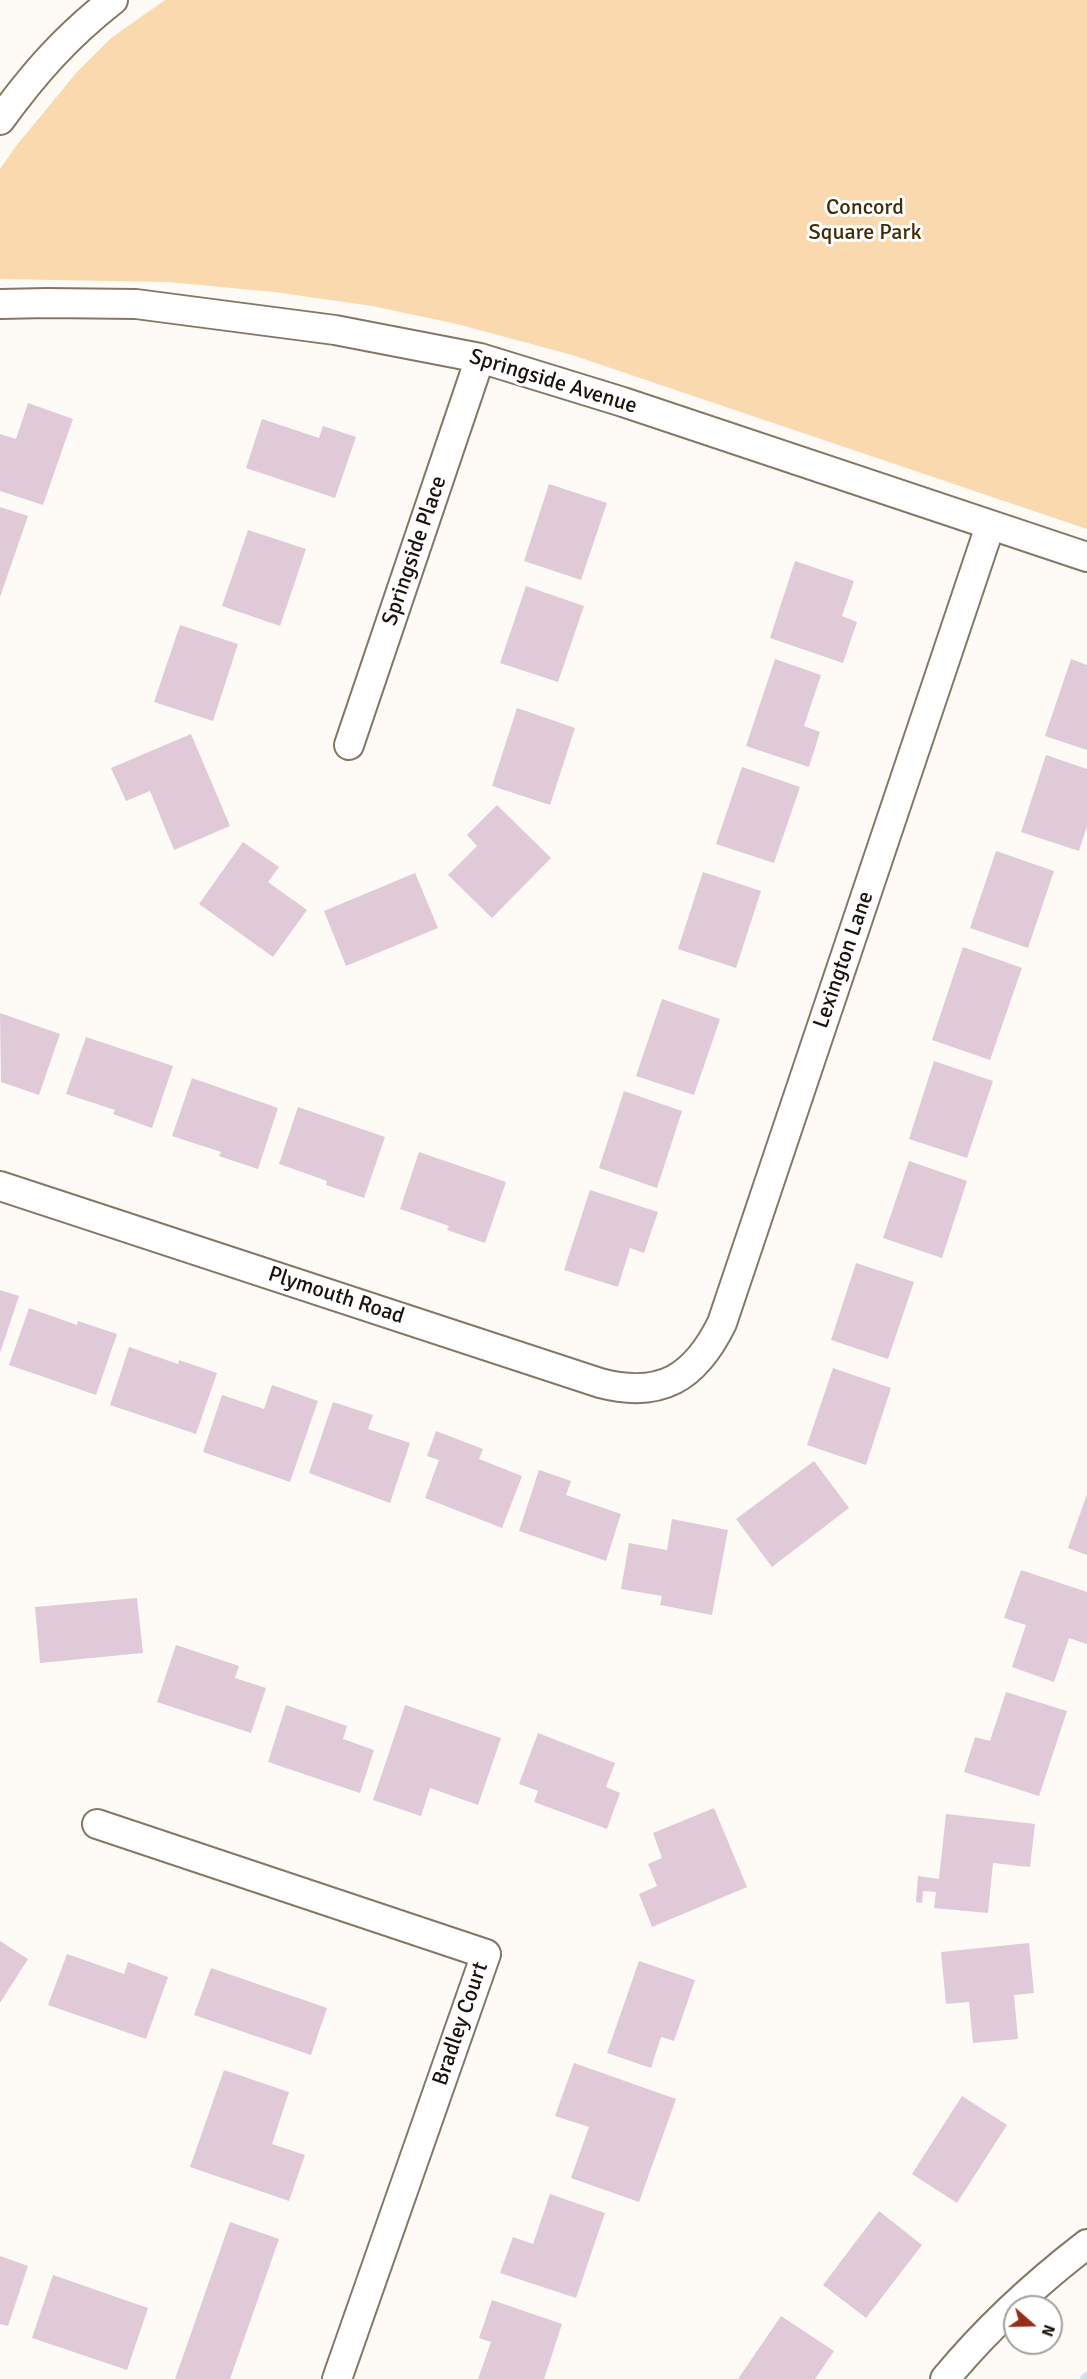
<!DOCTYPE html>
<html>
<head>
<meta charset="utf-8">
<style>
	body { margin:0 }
	#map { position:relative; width:1087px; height:2379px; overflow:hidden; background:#fefaf6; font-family:Signika,sans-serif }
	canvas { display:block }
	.north { position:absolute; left:1003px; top:2295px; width:60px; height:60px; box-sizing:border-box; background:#fff; border:2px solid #a3a19e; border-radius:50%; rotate:110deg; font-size:16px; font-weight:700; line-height:24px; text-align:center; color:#18130c }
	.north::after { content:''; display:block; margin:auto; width:21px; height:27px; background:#962d19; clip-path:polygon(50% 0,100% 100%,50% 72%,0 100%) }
</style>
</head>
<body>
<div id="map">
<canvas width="1087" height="2379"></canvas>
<div class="north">N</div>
</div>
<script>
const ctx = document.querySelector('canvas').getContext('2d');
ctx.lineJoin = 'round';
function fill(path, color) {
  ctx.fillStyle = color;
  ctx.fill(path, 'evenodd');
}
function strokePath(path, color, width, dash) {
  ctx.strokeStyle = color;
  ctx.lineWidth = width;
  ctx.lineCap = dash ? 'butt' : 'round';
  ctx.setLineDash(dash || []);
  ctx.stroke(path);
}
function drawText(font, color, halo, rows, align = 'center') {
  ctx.font = font + ' Signika,sans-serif';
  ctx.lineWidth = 6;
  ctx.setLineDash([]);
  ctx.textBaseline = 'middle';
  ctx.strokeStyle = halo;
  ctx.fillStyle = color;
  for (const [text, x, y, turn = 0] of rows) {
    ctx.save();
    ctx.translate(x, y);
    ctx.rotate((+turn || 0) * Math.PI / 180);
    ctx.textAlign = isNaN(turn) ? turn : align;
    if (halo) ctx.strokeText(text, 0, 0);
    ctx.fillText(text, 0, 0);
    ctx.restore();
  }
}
fill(new Path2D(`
	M165 0H1087V529L572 355 457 324 372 306 274 292 168 282 0 279V169L16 146 77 72 111 38Z`), '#fad9af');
strokePath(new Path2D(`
	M1085 2379 1087 2377`), '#d7dff0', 10);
fill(new Path2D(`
	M28 403 73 419 43 505 0 491V434L16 439Z
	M262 419 319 438 323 426 356 437 335 498 246 468Z
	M549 484 607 503 581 580 524 561Z
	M0 507 28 516 0 597Z
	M248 530 306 549 280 626 222 606Z
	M795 561 854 581 842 616 857 622 843 663 770 638Z
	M526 586 584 606 558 682 500 663Z
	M180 625 238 644 213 721 154 702Z
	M775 659 821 675 804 726 820 732 809 767 746 746Z
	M1071 659 1087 665V750L1045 736Z
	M517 708 575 728 550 805 492 786Z
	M191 734 230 826 174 850 150 791 126 801 111 768Z
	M1046 755 1087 769V826L1079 851 1021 832Z
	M742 767 800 787 774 863 716 844Z
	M497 805 551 858 492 918 448 875 477 846 467 835Z
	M243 842 279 867 268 882 307 910 273 957 199 904Z
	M996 851 1054 871 1028 948 970 928Z
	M703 872 761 891 736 968 678 949Z
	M415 873 438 928 346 966 324 911Z
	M963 947 1022 968 990 1060 932 1040Z
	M662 999 720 1019 694 1095 636 1076Z
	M0 1013 60 1034 39 1095 1 1082Z
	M86 1037 173 1066 152 1128 113 1114 115 1110 66 1094Z
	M934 1061 993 1081 967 1158 909 1139Z
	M192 1078 278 1108 258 1169 219 1156 221 1152 172 1136Z
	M624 1091 682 1111 657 1188 599 1168Z
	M298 1107 385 1137 364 1198 326 1185 327 1181 279 1164Z
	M419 1152 506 1182 485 1243 447 1230 449 1226 400 1209Z
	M909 1161 967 1181 942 1258 883 1238Z
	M590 1190 658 1212 644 1253 630 1248 618 1287 564 1270Z
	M856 1263 914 1282 888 1359 831 1340Z
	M0 1290 19 1296 0 1353Z
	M29 1308 77 1325 78 1321 117 1334 96 1395 9 1365Z
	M129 1347 178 1364 179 1360 217 1373 196 1434 110 1405Z
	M833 1368 891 1388 866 1465 807 1445Z
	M272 1385 318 1401 290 1482 203 1452 222 1395 264 1409Z
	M333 1402 373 1415 368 1429 410 1443 390 1503 309 1473Z
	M436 1431 483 1449 479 1459 522 1476 502 1528 425 1498 439 1460 427 1456Z
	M814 1461 849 1508 772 1567 736 1519Z
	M539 1470 571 1481 566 1495 621 1514 606 1561 519 1531Z
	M1087 1494V1555L1068 1548Z
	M672 1519 728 1530 712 1615 660 1605 662 1596 621 1589 629 1543 667 1550Z
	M1021 1570 1087 1592V1644L1069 1638 1054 1682 1012 1667 1026 1625 1004 1618Z
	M137 1598 143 1653 40 1663 35 1607Z
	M176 1645 239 1666 235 1678 266 1688 251 1733 157 1702Z
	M1006 1692 1067 1711 1039 1796 964 1772 975 1737 990 1741Z
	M286 1705 347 1726 343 1739 374 1750 360 1793 268 1762Z
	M405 1705 501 1738 478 1805 430 1788 421 1816 373 1800Z
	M538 1733 615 1763 606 1787 620 1793 607 1829 534 1802 538 1791 519 1784Z
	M714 1808 747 1887 652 1927 639 1894 657 1886 648 1864 662 1858 653 1833Z
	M946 1814 1035 1824 1030 1867 993 1863 988 1913 934 1908 936 1892 923 1891 922 1903 916 1902 918 1876 939 1879Z
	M0 1941 28 1959 0 2003Z
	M1029 1943 1034 1993 1014 1995 1018 2039 973 2043 969 2002 946 2004 941 1952Z
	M67 1954 124 1974 128 1962 168 1977 146 2039 48 2005Z
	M639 1961 695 1980 674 2041 661 2037 651 2068 607 2053Z
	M211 1968 327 2008 311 2055 194 2015Z
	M574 2063 676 2099 639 2202 571 2178 589 2127 555 2116Z
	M224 2070 289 2092 272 2144 305 2155 289 2201 190 2167Z
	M962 2096 1007 2125 957 2203 912 2174Z
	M550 2194 605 2213 576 2298 500 2273 513 2237 533 2244Z
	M879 2211 922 2245 866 2318 823 2285Z
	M230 2222 279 2239 230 2379H175Z
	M0 2256 28 2266 8 2326 0 2324Z
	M53 2275 148 2308 127 2370 32 2338Z
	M492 2300 562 2324 544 2379H478L491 2342 479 2338Z
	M781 2316 834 2351 815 2379H738Z`), '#e0cad8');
const street = new Path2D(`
	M0 120C35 72 66 37 113 0
	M0 304 47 303 136 304 335 330 480 358 623 402 1087 557
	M349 745 480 358
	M0 1186 600 1383C661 1399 695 1378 722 1323L990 526
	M97 1824 486 1954 337 2379
	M945 2379C987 2328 1035 2284 1087 2244`);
strokePath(street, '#857765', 32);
strokePath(street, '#fff', 28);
drawText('22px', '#432b05', '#fff', [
	["Concord",865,208],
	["Square Park",865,233]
]);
drawText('22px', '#18130c', '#fff', [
	["Springside Avenue",553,382,17],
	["Springside Place",415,551,-71],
	["Lexington Lane",844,960,-71],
	["Plymouth Road",336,1296,18],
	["Bradley Court",461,2024,-71]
]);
</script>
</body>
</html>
